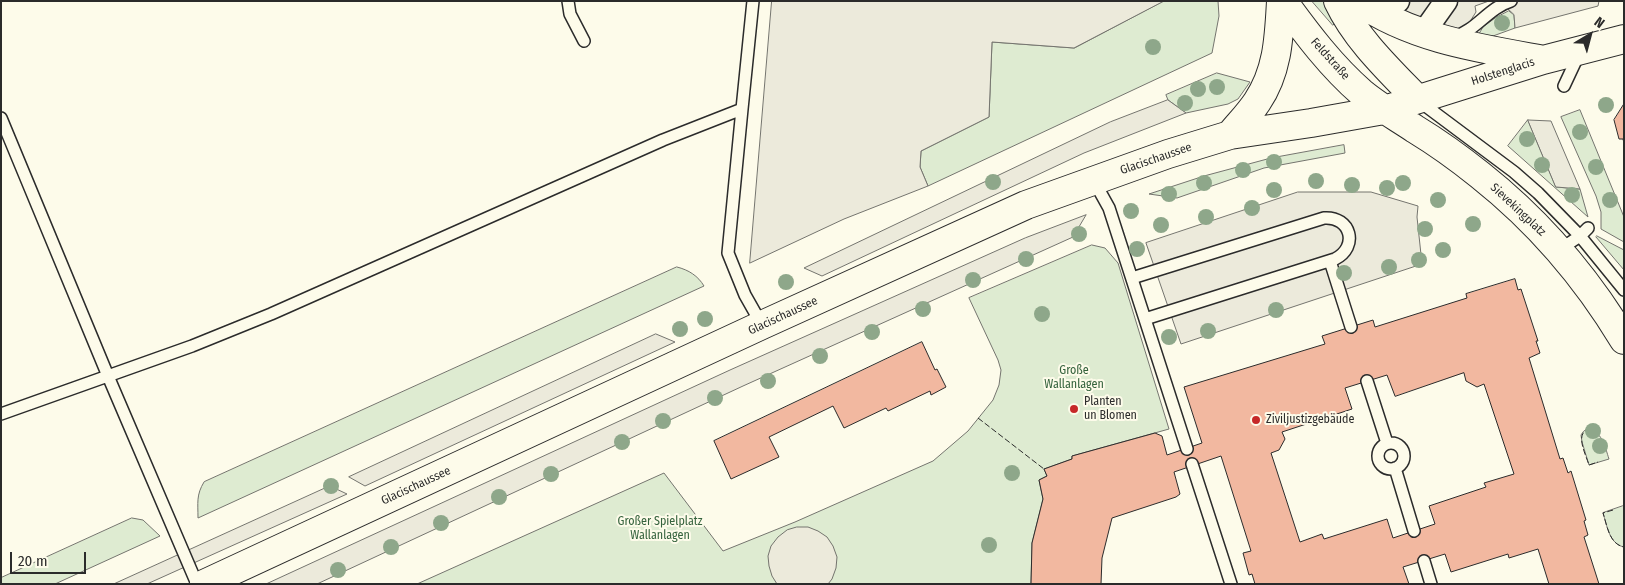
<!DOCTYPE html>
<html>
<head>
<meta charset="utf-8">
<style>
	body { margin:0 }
	#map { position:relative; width:1625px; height:585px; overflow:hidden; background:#fdfbea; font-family:"Fira Sans Condensed",sans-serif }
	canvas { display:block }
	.frame { position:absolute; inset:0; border:2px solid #2b2b2b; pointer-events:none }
	.north { position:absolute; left:1565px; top:10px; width:50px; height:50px; -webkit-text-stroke:4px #fdfbea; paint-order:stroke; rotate:37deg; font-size:14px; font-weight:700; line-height:20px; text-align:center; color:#2b2b2b }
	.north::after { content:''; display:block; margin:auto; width:18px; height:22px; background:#2b2b2b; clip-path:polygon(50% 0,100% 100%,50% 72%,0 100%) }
	.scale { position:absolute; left:10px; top:552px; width:76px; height:22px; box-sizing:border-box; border:2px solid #2b2b2b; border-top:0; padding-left:6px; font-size:15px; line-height:18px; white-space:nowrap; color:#2b2b2b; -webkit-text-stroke:4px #fdfbea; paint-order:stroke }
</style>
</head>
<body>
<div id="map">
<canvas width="1625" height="585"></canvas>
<div class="frame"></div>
<div class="north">N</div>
<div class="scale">20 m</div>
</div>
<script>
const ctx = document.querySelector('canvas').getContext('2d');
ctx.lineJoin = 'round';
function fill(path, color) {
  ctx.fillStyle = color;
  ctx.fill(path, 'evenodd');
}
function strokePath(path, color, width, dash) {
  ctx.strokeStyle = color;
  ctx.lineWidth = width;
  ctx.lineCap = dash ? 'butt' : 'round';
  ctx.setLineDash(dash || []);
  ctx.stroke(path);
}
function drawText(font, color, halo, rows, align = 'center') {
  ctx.font = font + ' "Fira Sans Condensed",sans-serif';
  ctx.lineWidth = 4;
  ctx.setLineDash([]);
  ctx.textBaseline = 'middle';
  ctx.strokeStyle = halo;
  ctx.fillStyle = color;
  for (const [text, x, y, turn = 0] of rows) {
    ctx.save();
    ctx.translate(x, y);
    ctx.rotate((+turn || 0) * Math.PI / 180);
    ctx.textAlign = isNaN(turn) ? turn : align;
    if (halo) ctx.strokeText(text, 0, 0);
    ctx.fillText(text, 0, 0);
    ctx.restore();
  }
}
const green = new Path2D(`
	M1164 1H1218L1219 16 1212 53 928 186 920 167 921 151 989 117 992 42 1074 48Z
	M1312 1H1325L1337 21 1333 25Z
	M1509 11 1514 15 1515 28 1493 36 1477 37 1483 27 1495 18Z
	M1217 73 1250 82 1238 99 1228 104 1186 113 1168 100 1166 95Z
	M1580 110 1624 217V242L1601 229V212L1596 196 1561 117Z
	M1528 120 1556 187 1580 189 1588 217 1508 146Z
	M1344 145 1345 153 1264 168 1177 198 1149 194 1204 176 1271 158Z
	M1597 236 1624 250V270L1596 237Z
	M1092 245 1105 248 1118 263 1169 429 1072 456V459L1044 469 1047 476 1039 480 1043 499 1032 543 1031 584H417L664 473 723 551 795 522 933 461 968 431 993 400 999 385 1001 370 998 360 969 298Z
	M677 267C689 270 698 276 704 286L198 518C198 503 196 495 204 482Z
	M1587 429C1602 430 1605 447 1609 459L1589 465 1582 442 1581 435 1583 432Z
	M1623 506 1624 507V547C1609 544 1607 525 1603 513Z
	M132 518 143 520 160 536 55 584H1V578Z`);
fill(green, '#deebd1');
strokePath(green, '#74746e', 1);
const parking = new Path2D(`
	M772 1H1164L1074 48 992 42 989 117 921 151 920 167 928 186 844 219 750 263Z
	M1395 1H1489L1475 6 1476 12 1469 23 1455 31 1406 17Z
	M1500 1H1599L1598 6 1515 28 1514 15Z
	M1168 100 1186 113 1084 153 822 276 804 268 1110 122Z
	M1528 120 1551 121 1580 189 1556 187Z
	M1298 192H1371L1418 206 1417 217 1422 264 1181 344 1146 243Z
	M1086 215 1073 237 743 386 317 584H266L730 370 1025 238Z
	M656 334 675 342 365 486 349 477Z
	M330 486 347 494 147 584H114Z
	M797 527H808L818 531 827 537 833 546 837 557 836 568 832 579 828 584H777L772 576 769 566 768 556 771 546 778 537 787 530Z`);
fill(parking, '#eceadb');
strokePath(parking, '#74746e', 1);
const building = new Path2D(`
	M1624 104V143L1623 139H1619L1614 120Z
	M1515 279 1518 290 1521 289 1538 341H1536L1540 353 1529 358 1560 459 1563 458 1568 473 1571 471 1586 520 1584 521 1588 535 1584 537 1599 584H1549L1538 549 1509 558 1508 554 1451 572 1445 554 1403 567 1409 584H1255L1252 574 1249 575 1243 553 1251 551 1221 456 1174 472 1180 494 1176 497 1112 518 1102 558 1101 584H1031L1032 543 1043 499 1039 480 1047 476 1044 469 1072 459V456L1155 433 1162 436 1167 455 1202 443 1184 387 1325 344 1322 336 1373 320 1375 327 1467 298 1466 294ZM1464 373 1466 381 1477 387 1484 384 1514 474 1484 483 1486 487 1429 506 1435 524 1393 538 1387 519 1324 539 1322 534 1300 542 1271 453 1279 450 1285 439 1282 432 1352 409 1345 388 1387 375 1395 396Z
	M922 342 935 370 937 369 946 387 931 395 930 391 888 411 886 408 844 428 833 406 769 437 779 457 731 479 714 441Z`);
fill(building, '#f2b8a0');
strokePath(building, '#2b2b2b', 1);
const lane = new Path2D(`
	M568 1 570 14 584 41
	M1454 37C1477 30 1488 8 1511 1
	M1564 86 1579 54
	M1419 101 1514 172 1538 193 1580 236 1624 290
	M742 109 728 253 745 295 762 325
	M1 118 108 376 197 584
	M1094 181 1109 208 1187 449
	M1559 250 1580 236 1588 228
	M1330 261 1351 327
	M1132 278 1324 218C1351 216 1359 247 1335 259L1145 319
	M1367 381 1387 443
	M1 414 192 346 271 314 663 140 742 109 753 1
	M1378 456a13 13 0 1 1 26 0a13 13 0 1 1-26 0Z
	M1192 464 1231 584
	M1395 468 1414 531
	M1424 561 1431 584`);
const street = new Path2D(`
	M1394 2 1398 1
	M1429 25 1446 1`);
const secondary = new Path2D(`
	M1283 1C1307 34 1331 66 1362 93 1379 107 1397 117 1415 129 1438 143 1460 159 1480 175 1538 221 1586 277 1624 340
	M1338 1C1356 39 1388 69 1417 99
	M1358 1C1411 38 1477 48 1539 59
	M1230 135C1239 124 1249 114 1257 102 1278 71 1279 37 1281 1
	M204 584 762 325 1026 205 1168 154 1230 135 1311 123 1384 110 1543 60 1624 39`);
strokePath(lane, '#2b2b2b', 14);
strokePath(street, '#2b2b2b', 25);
strokePath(secondary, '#2b2b2b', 30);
strokePath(lane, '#fdfbea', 11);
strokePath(street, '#fdfbea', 22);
strokePath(secondary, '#fdfbea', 28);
strokePath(new Path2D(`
	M978 418 1044 469
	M1591 429C1573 431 1586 455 1589 465L1598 462
	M1613 510 1603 513C1607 525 1609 544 1624 547`), '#2b2b2b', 1, [6, 2.5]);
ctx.fillStyle = '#8ea78a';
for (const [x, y] of [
	[1502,23],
	[1153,47],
	[1217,87],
	[1198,89],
	[1185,103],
	[1606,105],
	[1580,132],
	[1527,139],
	[1274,162],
	[1542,165],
	[1596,167],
	[1243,170],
	[1316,181],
	[993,182],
	[1204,183],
	[1403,183],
	[1352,185],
	[1387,188],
	[1274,190],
	[1169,194],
	[1572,195],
	[1438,200],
	[1610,200],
	[1252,208],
	[1131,211],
	[1206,217],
	[1473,224],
	[1161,225],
	[1425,229],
	[1079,234],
	[1137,249],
	[1443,250],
	[1026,259],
	[1419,260],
	[1389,267],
	[1344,273],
	[973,280],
	[786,282],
	[923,309],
	[1276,310],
	[1042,314],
	[705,319],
	[680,329],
	[1208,331],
	[872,332],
	[1169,337],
	[820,356],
	[768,381],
	[715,398],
	[663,421],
	[1593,431],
	[622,442],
	[1600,446],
	[1012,473],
	[551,474],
	[331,486],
	[499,497],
	[441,523],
	[989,545],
	[391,547],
	[338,570]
]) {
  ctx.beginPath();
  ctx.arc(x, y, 8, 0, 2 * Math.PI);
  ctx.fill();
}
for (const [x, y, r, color] of [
	[1074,409,5,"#c62828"],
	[1256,420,5,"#c62828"]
]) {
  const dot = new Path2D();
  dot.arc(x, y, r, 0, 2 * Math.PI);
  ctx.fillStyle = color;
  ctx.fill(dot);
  strokePath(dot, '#fdfbea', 2);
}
drawText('12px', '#2b2b2b', '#fdfbea', [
	["Feldstraße",1330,59,48],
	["Holstenglacis",1503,72,-18],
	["Glacischaussee",1156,159,-19],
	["Sievekingplatz",1518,210,43],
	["Glacischaussee",783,316,-25],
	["Glacischaussee",416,486,-25]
]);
drawText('12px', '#34623c', '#fdfbea', [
	["Große",1074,371],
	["Wallanlagen",1074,385],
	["Großer Spielplatz",660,522],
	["Wallanlagen",660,536]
]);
drawText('12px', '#2b2b2b', '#fdfbea', [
	["Planten",1084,402],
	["un Blomen",1084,416],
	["Ziviljustizgebäude",1266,420]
], 'left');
</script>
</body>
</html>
